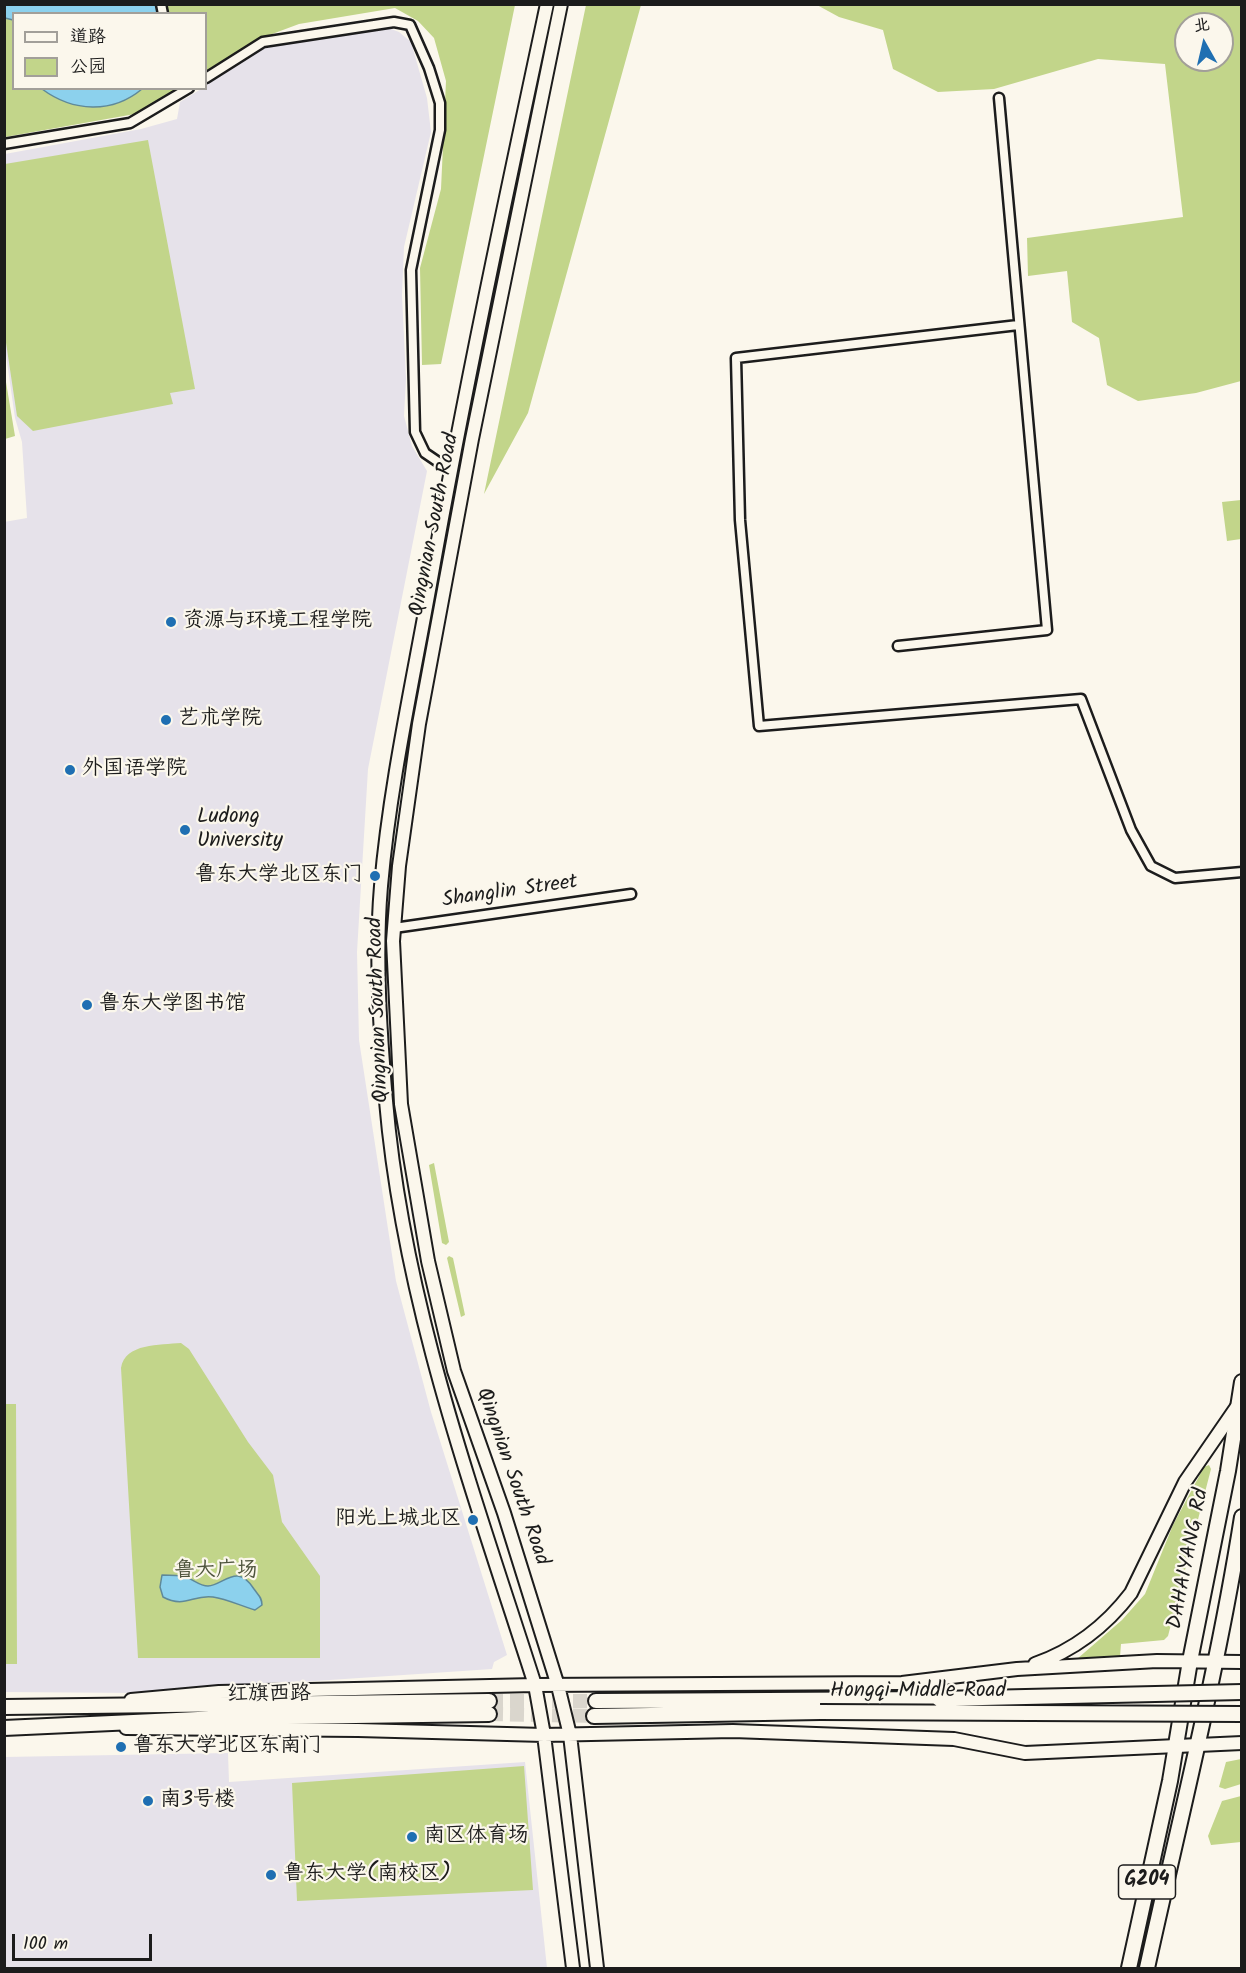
<!DOCTYPE html>
<html>
<head>
<meta charset="utf-8">
<style>
	body { margin:0 }
	#map { position:relative; width:1246px; height:1973px; overflow:hidden; background:#fbf7ec; font-family:Kalam,"LXGW WenKai TC",sans-serif }
	canvas { display:block }
	.frame { position:absolute; inset:0; border:6px solid #1c1c1c; pointer-events:none }
	.legend { position:absolute; left:12px; top:12px; width:195px; height:78px; box-sizing:border-box; background:#fbf7ec; border:2px solid #a29f99; margin:0; padding:8px 10px; list-style:none; font-size:18px; color:#1c1c1c }
	.legend li { display:flex; align-items:center; gap:12px; height:30px }
	.legend b { width:30px; border:2px solid #a29f99 }
	.north { position:absolute; left:1174px; top:12px; width:60px; height:60px; box-sizing:border-box; background:#fbf7ec; border:2px solid #a29f99; border-radius:50%; rotate:352deg; font-size:16px; font-weight:700; line-height:24px; text-align:center; color:#1c1c1c }
	.north::after { content:''; display:block; margin:auto; width:21px; height:27px; background:#1f6fb2; clip-path:polygon(50% 0,100% 100%,50% 72%,0 100%) }
	.scale { position:absolute; left:12px; top:1934px; width:140px; height:27px; box-sizing:border-box; border:3px solid #1c1c1c; border-top:0; padding-left:8px; font-size:18px; line-height:21px; white-space:nowrap; color:#1c1c1c; -webkit-text-stroke:4px #fbf7ec; paint-order:stroke }
</style>
</head>
<body>
<div id="map">
<canvas width="1246" height="1973"></canvas>
<div class="frame"></div>
<ul class="legend">
<li><b style="height:8px;background:#fbf7ec"></b>道路</li>
<li><b style="height:16px;background:#c2d58a"></b>公园</li>
</ul>
<div class="north">北</div>
<div class="scale">100 m</div>
</div>
<script>
const ctx = document.querySelector('canvas').getContext('2d');
ctx.lineJoin = 'round';
function fill(path, color) {
  ctx.fillStyle = color;
  ctx.fill(path, 'evenodd');
}
function strokePath(path, color, width, dash) {
  ctx.strokeStyle = color;
  ctx.lineWidth = width;
  ctx.lineCap = dash ? 'butt' : 'round';
  ctx.setLineDash(dash || []);
  ctx.stroke(path);
}
function drawText(font, color, halo, rows, align = 'center') {
  ctx.font = font + ' Kalam,"LXGW WenKai TC",sans-serif';
  ctx.lineWidth = 4.5;
  ctx.setLineDash([]);
  ctx.textBaseline = 'middle';
  ctx.strokeStyle = halo;
  ctx.fillStyle = color;
  for (const [text, x, y, turn = 0] of rows) {
    ctx.save();
    ctx.translate(x, y);
    ctx.rotate((+turn || 0) * Math.PI / 180);
    ctx.textAlign = isNaN(turn) ? turn : align;
    if (halo) ctx.strokeText(text, 0, 0);
    ctx.fillText(text, 0, 0);
    ctx.restore();
  }
}
fill(new Path2D(`
	M386 27 399 32 411 42 427 98 431 132 404 247 402 295 406 379 404 416 412 446 427 471 368 769 357 952 359 1040 396 1281 431 1412 507 1655 494 1662 492 1669 138 1693 5 1692 4 522 27 518 22 442 15 418 5 348V154L141 129 177 119 180 102 201 89 206 88V85L263 48Z
	M228 1753 229 1782 525 1762 547 1968H5L4 1757Z`), '#e6e2ea');
fill(new Path2D(`
	M5 5H515L441 364 422 365 420 268 441 189 446 81 434 38 418 21 395 8 299 24 256 40 206 71V14H14V88L177 89 135 114 5 137Z
	M586 5H641L528 413 484 494Z
	M817 5H1241V381L1196 393 1138 401 1107 385 1099 338 1072 322 1067 271 1028 276 1027 238 1183 217 1165 64 1098 59 994 89 938 92 893 69 883 30 839 17ZM1186 24H1222V60H1186Z
	M148 140 195 389 170 393 173 404 33 431 17 416 5 336V164Z
	M5 376 15 436 5 439H4Z
	M1241 500V539L1227 541 1222 502Z
	M434 1163 449 1242 446 1245 442 1243 429 1165Z
	M449 1256 453 1258 465 1315 461 1317 447 1258Z
	M181 1343 189 1349 248 1442 273 1475 282 1522 320 1576V1658H138L121 1368C125 1343 160 1345 181 1343Z
	M4 1404H16L17 1664H4Z
	M1209 1465 1211 1469 1168 1636 1164 1640 1121 1644 1120 1657 1077 1659 1122 1620 1145 1594 1173 1525 1204 1467Z
	M1241 1759V1784L1225 1789 1219 1787 1226 1762Z
	M524 1766 533 1890 297 1901 292 1783Z
	M1241 1796V1842L1211 1845 1208 1836 1222 1801Z`), '#c2d58a');
const water = new Path2D(`
	M4 5H157L161 13 14 14 13 20 5 18Z
	M42 89H142C112 114 73 112 42 89Z
	M162 1575C170 1575 178 1575 186 1577 194 1580 200 1586 208 1586 224 1585 237 1562 254 1589 258 1595 262 1597 262 1605L255 1610C241 1606 227 1599 213 1597 193 1594 185 1609 163 1597L160 1587Z`);
fill(water, '#8cd1ed');
strokePath(water, '#5f8999', 1.5);
strokePath(new Path2D(`
	M489 1701H596
	M489 1714 594 1716`), '#dad6cd', 14, [14, 7]);
const minor = new Path2D(`
	M161 4 163 14
	M206 78 263 42 394 22 410 25 429 68 440 103V130L411 270 415 432 425 453 450 470
	M4 144 130 123 189 88
	M1018 325 736 358 740 520 759 726 1081 699 1131 830 1151 866 1175 878 1242 872
	M898 646 1047 630 999 98
	M394 928 631 894`);
const secondary = new Path2D(`
	M547 4C506 196 465 387 431 579 413 681 390 783 381 886 375 957 380 1030 386 1101 403 1302 474 1494 535 1685L544 1735 573 1968
	M561 4 472 439 419 724 399 866 393 941 401 1104 428 1261 454 1371 504 1513 558 1686 570 1735 597 1968
	M1035 1664C1075 1650 1105 1627 1131 1593L1185 1482 1236 1408
	M131 1700 219 1692 535 1685 902 1683 1017 1669 1157 1661 1242 1662
	M126 1728 358 1730 544 1735 733 1731 954 1739 1025 1753 1242 1743`);
const primary = new Path2D(`
	M596 1701 939 1699
	M4 1707 489 1701
	M594 1716 820 1712
	M4 1728 220 1718 489 1714`);
const trunk = new Path2D(`
	M1129 1968 1170 1781 1190 1661 1228 1471 1242 1382
	M1147 1968C1180 1818 1218 1669 1242 1517`);
strokePath(minor, '#1c1c1c', 13);
strokePath(secondary, '#1c1c1c', 16);
strokePath(primary, '#1c1c1c', 18);
strokePath(trunk, '#1c1c1c', 18);
strokePath(minor, '#fbf7ec', 8);
strokePath(secondary, '#fbf7ec', 12);
strokePath(primary, '#fbf7ec', 14);
strokePath(trunk, '#fbf7ec', 14);
const primaryBridge = new Path2D(`
	M939 1699 1242 1692
	M820 1712 1242 1714`);
strokePath(primaryBridge, '#1c1c1c', 18, []);
strokePath(primaryBridge, '#fbf7ec', 14);
for (const [x, y, r, color] of [
	[171,622,6,"#1f6fb2"],
	[166,720,6,"#1f6fb2"],
	[70,770,6,"#1f6fb2"],
	[185,830,6,"#1f6fb2"],
	[375,876,6,"#1f6fb2"],
	[87,1005,6,"#1f6fb2"],
	[473,1520,6,"#1f6fb2"],
	[121,1747,6,"#1f6fb2"],
	[148,1801,6,"#1f6fb2"],
	[412,1837,6,"#1f6fb2"],
	[271,1875,6,"#1f6fb2"]
]) {
  const dot = new Path2D();
  dot.arc(x, y, r, 0, 2 * Math.PI);
  ctx.fillStyle = color;
  ctx.fill(dot);
  strokePath(dot, '#fbf7ec', 2);
}
for (const [x, y, w] of [
	[1147,1882,57]
]) {
  const box = new Path2D();
  box.roundRect(x - w / 2, y - 17, w, 34, 4.5);
  ctx.fillStyle = '#fbf7ec';
  ctx.fill(box);
  strokePath(box, '#1c1c1c', 1.5);
}
drawText('bold 20px', '#1c1c1c', null, [
	["G204",1147,1882]
]);
drawText('21px', '#1c1c1c', '#fbf7ec', [
	["Qingnian South Road",436,525,-79],
	["Shanglin Street",510,893,-8],
	["Qingnian South Road",380,1010,-92],
	["Qingnian South Road",511,1477,71],
	["DAHAIYANG Rd",1190,1559,-79],
	["Hongqi Middle Road",918,1692],
	["红旗西路",269,1696,-1]
]);
drawText('21px', '#1c1c1c', '#fbf7ec', [
	["资源与环境工程学院",183,622],
	["艺术学院",178,720],
	["外国语学院",82,770],
	["Ludong",197,818],
	["University",197,842],
	["鲁东大学北区东门",363,876,"right"],
	["鲁东大学图书馆",99,1005],
	["阳光上城北区",461,1520,"right"],
	["鲁东大学北区东南门",133,1747],
	["南3号楼",160,1801],
	["南区体育场",424,1837],
	["鲁东大学(南校区)",283,1875]
], 'left');
drawText('21px', '#4e543d', '#fbf7ec', [
	["鲁大广场",216,1572]
]);
</script>
</body>
</html>
